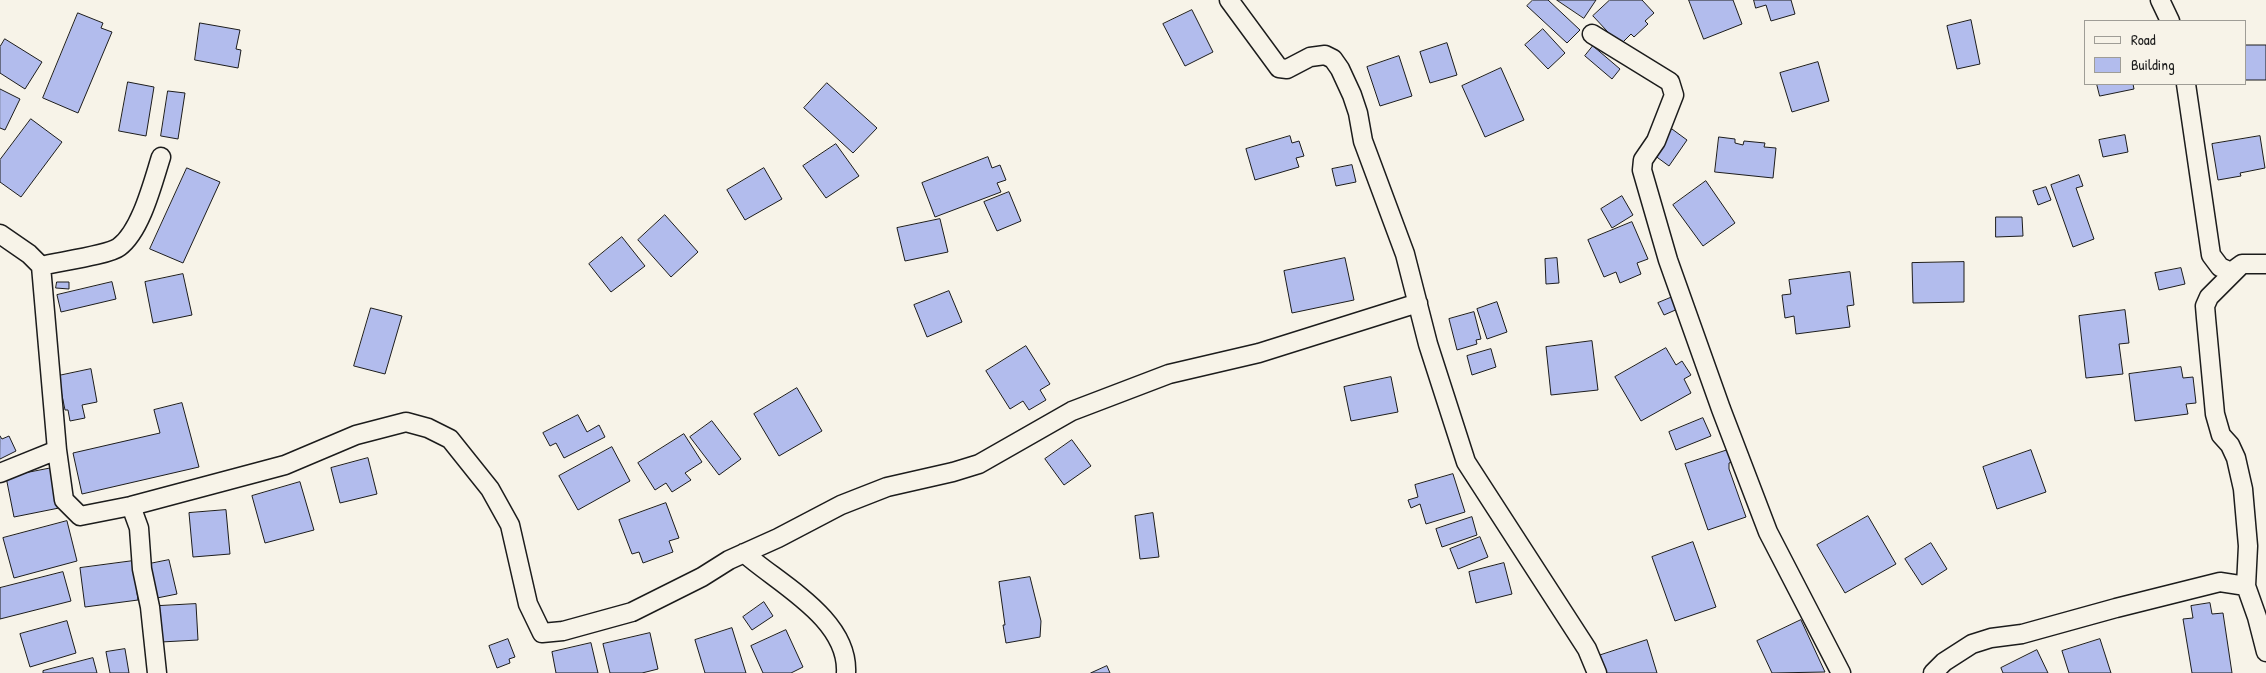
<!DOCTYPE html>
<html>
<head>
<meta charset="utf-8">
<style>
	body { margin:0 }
	#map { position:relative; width:2266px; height:673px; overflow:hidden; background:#f7f3e8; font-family:"Patrick Hand",sans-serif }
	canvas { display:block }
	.legend { position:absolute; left:2084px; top:20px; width:162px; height:65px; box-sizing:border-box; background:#f7f3e8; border:1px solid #9f9d96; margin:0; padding:6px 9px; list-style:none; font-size:15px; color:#1c1c1c }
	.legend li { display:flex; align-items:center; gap:10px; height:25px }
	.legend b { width:25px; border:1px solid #9f9d96 }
</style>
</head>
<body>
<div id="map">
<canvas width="2266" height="673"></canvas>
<ul class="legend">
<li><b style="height:6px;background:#f7f3e8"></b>Road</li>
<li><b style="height:14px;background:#b2bced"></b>Building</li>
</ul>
</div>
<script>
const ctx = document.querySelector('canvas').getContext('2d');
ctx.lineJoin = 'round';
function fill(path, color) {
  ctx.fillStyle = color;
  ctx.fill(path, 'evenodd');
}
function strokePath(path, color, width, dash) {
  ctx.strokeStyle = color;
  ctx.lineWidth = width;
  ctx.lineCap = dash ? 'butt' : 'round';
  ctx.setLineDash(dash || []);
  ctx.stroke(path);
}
const building = new Path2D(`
	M1533 0H1548L1580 30 1567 43 1527 6Z
	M1557 0H1596L1584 18Z
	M1610 0H1642L1654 13 1645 21 1648 24 1634 37 1631 34 1620 45 1593 16Z
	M1689 0H1733L1742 24 1704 39Z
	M1754 0H1791L1795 14 1771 21 1766 5 1756 8Z
	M1192 10 1213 52 1185 66 1163 24Z
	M78 13 103 23 101 28 112 32 78 113 43 98Z
	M1971 20 1980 64 1957 69 1947 26Z
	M200 23 240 30 236 49 241 50 238 68 195 60Z
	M1543 29 1565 53 1548 69 1525 45Z
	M5 39 42 62 25 89 0 73V47Z
	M1447 43 1457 75 1430 83 1420 52Z
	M2245 45H2266V80H2245Z
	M1593 46 1620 69 1612 79 1585 56Z
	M1399 56 1412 96 1380 106 1367 67Z
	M1818 62 1829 101 1792 112 1780 73Z
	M1501 68 1524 120 1485 137 1462 86Z
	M128 82 154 87 146 136 119 131Z
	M827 83 877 128 853 153 804 108Z
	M2097 84H2133L2134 89 2100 96Z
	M0 89 20 99 5 130 0 128Z
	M168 91 185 93 178 139 161 136Z
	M31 119 62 142 21 197 0 182V160Z
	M1672 129 1687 140 1669 166 1654 155Z
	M2125 135 2128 152 2103 157 2099 140Z
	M1290 136 1292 143 1299 141 1304 156 1296 158 1299 167 1255 180 1246 149Z
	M2260 136 2265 168 2240 173 2241 176 2218 180 2212 144Z
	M1719 137 1735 139V143L1743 145 1744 141 1765 143 1764 147 1776 148 1773 178 1715 172Z
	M836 144 859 176 826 198 803 166Z
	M988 157 992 168 1000 165 1006 180 997 183 1001 192 935 217 922 183Z
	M1352 165 1356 182 1336 186 1332 169Z
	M187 168 220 182 183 263 150 249Z
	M764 168 782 199 745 220 727 190Z
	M2079 175 2083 186 2076 188 2094 239 2073 247 2051 185Z
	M1706 181 1735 223 1703 246 1673 205Z
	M2046 187 2051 200 2038 205 2033 191Z
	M1009 192 1021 221 997 231 984 202Z
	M1622 196 1633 215 1612 228 1601 209Z
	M665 215 698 252 671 277 638 240Z
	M1996 217H2022L2023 236 1996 237Z
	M940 219 948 252 905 261 897 228Z
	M1632 222 1648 259 1637 263 1641 274 1620 283 1616 272 1604 277 1588 240Z
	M622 237 645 266 611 292 589 264Z
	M1345 258 1354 300 1292 313 1284 271Z
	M1557 258 1559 283 1546 284 1545 259Z
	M1964 262V302L1913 303 1912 263Z
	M2181 268 2185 284 2159 290 2155 273Z
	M1850 272 1854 305 1847 306 1850 327 1796 334 1794 316 1785 318 1782 295 1791 294 1789 280Z
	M183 274 192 315 153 323 145 282Z
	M57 282H69V289L56 288Z
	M112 282 116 299 61 312 57 295Z
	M949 291 962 322 927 337 914 305Z
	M1675 296 1680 308 1664 315 1658 303Z
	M1497 302 1507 332 1487 339 1477 309Z
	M371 308 402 316 385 374 354 366Z
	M2125 310 2129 343 2119 344 2123 374 2086 378 2079 316Z
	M1474 312 1481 339 1476 340 1477 344 1457 350 1449 319Z
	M1592 341 1598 390 1551 395 1546 347Z
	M1026 346 1050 384 1040 390 1046 400 1029 410 1023 401 1010 409 986 371Z
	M1666 348 1676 365 1682 361 1691 375 1684 379 1691 393 1641 421 1615 377Z
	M1491 349 1496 367 1472 375 1467 356Z
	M2181 367 2183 378 2193 377 2196 403 2186 404 2188 414 2135 421 2129 374Z
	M91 369 97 402 82 405 85 418 70 421 68 410H65L58 376Z
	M1391 377 1398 412 1351 421 1344 387Z
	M797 388 822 431 779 456 754 414Z
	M182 403 199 467 82 494 73 453 160 433 154 410Z
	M578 415 587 432 599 425 605 437 564 458 556 443 550 446 543 433Z
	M1703 418 1711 436 1676 450 1669 432Z
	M712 421 741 459 719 475 690 437Z
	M684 434 702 462 685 473 691 480 672 492 666 483 655 490 638 463Z
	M0 436 2 439 9 436 16 451 0 459Z
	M1072 440 1091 466 1064 485 1045 459Z
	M612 447 630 481 578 510 559 476Z
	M1737 447 1740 459 1729 463V469L1746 517 1708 530 1685 464Z
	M2031 450 2046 492 1997 509 1983 467Z
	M368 458 377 494 340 503 331 468Z
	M52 468 59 508 14 517 6 477Z
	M1453 474 1465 512 1426 524 1420 504 1411 508 1408 500 1418 497 1415 485Z
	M300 482 314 530 265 543 252 496Z
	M666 503 679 538 669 541 673 552 643 563 639 552 632 554 619 520Z
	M226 510 230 554 193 557 189 513Z
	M1153 513 1159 557 1140 559 1135 516Z
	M1868 516 1896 564 1845 593 1817 545Z
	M1472 517 1477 535 1442 547 1436 529Z
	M67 521 77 561 14 578 3 538Z
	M1480 537 1488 557 1458 569 1450 549Z
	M1693 542 1716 607 1675 621 1652 557Z
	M1931 543 1947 569 1922 585 1905 559Z
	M169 560 177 594 157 598 149 564Z
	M133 561 138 600 85 607 80 568Z
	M1504 563 1512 594 1476 603 1469 572Z
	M63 572 71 601 0 619V588Z
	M1030 577 1041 621 1040 637 1006 643 1003 625H1005L999 582Z
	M764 602 773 616 752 630 743 617Z
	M2210 603 2212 614 2223 613 2232 673H2192L2183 619 2193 618 2191 606Z
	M196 604 198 640 161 642 159 606Z
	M1801 620 1825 672 1772 673 1757 641Z
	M67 621 76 653 30 667 20 634Z
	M732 628 746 673H705L695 640Z
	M786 630 803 667 791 673H763L751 646Z
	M650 633 658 669 642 673H610L603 644Z
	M508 639 515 657 509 659 510 663 497 668 489 646Z
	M2100 639 2111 673H2069L2062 651Z
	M1647 640 1657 673H1603L1598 656Z
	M591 643 598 673H556L552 652Z
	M125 649 129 673H110L106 652Z
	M2037 650 2048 673H2003L2001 668Z
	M93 658 97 673H43V671Z
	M1107 666 1110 673H1091Z`);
fill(building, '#b2bced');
strokePath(building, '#1c1c1c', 1);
const minor = new Path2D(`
	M1229 0 1279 68 1287 69 1310 57 1325 55 1333 59 1340 69 1352 95 1358 113 1363 141 1405 254 1428 344 1466 462 1587 649 1597 673
	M2160 0 2170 21
	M1592 34 1670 82 1674 95 1656 141 1643 160 1642 170 1668 260 1721 409 1768 532 1841 673
	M2186 84 2211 255 2220 267 2231 272 2242 264H2266
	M0 234 29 254 41 266 57 450 64 500 80 516 131 506 285 465 356 435 406 422 428 428 450 439 490 489 510 525 528 604 542 633 563 631 632 612 702 577 729 560 778 538 841 505 887 487 953 472 979 464 1072 411 1169 374 1259 353 1418 303
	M2242 264 2209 297 2205 306 2206 318 2215 414 2221 435 2230 445 2236 458 2243 489 2248 546 2246 586 2257 617 2266 652
	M41 266C56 262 109 255 119 247 141 231 153 182 161 157
	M0 473 57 450
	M131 506 139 528 142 569 150 607 157 673
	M744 553C779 584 849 619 846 673
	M1933 673 1944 662 1972 644 1991 638 2022 634 2116 608 2220 582 2246 586`);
strokePath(minor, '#1c1c1c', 21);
strokePath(minor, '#f7f3e8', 18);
</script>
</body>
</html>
